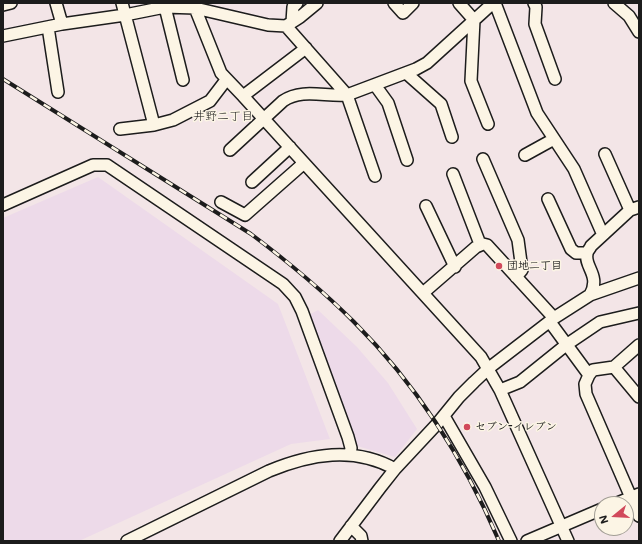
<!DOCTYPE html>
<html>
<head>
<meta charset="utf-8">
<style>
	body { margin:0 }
	#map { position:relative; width:642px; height:544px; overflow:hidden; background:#f3e5e7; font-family:Mali,sans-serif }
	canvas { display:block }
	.frame { position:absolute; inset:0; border:4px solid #1c1c1c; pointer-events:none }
	.north { position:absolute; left:594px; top:496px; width:40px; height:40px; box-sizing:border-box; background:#fcf5e5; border:1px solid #a29e95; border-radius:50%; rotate:252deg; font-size:11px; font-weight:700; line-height:16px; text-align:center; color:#1c1c1c }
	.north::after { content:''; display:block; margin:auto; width:14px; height:18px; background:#d1495b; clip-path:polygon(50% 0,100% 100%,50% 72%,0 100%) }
</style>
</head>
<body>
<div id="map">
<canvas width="642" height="544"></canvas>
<div class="frame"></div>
<div class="north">N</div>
</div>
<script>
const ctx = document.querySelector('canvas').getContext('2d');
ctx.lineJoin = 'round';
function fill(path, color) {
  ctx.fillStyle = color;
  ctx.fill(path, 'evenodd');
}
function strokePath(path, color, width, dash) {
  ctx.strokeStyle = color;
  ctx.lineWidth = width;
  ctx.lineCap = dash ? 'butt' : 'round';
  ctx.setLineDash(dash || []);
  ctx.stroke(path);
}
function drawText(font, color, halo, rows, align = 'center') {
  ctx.font = font + ' Mali,"Klee One",sans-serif';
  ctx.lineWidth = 3;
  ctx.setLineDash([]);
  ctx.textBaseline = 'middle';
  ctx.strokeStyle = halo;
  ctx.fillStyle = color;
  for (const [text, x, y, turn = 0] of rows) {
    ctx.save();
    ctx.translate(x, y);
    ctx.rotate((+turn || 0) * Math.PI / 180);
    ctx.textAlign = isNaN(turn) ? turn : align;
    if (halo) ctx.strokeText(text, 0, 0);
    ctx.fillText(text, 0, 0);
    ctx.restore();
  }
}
fill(new Path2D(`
	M98 177 278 304 330 439 291 444 79 541H3V218Z
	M318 310 357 347 388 383 417 429 395 457 357 446 309 315Z`), '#eddae9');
const minor = new Path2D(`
	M56 3 62 24
	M122 3 154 125
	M193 3 221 73 243 96 481 357 500 390 568 541
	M394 3 403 13 413 3
	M459 3 474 20 471 81 488 124
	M495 3 537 113 574 169 603 235
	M534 3 536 7 535 24 555 79
	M614 3 629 16 639 32
	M3 5 11 3
	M165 7 183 80
	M292 22 293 7 297 3
	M286 26 347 95 375 176
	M48 27 58 92
	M3 36 62 24 125 15 165 7 195 8 268 25 286 26 300 17 317 3
	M406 73 441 104 452 137
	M375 85 388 103 407 160
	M243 96 306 48
	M120 129 154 125 173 120 210 101 226 80
	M230 150 283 101C302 88 325 97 347 95L416 69 427 63 493 3
	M605 154 630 210
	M525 155 554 139
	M483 159 518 240 522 270 516 277
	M453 174 480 244
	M252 182 290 147
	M548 199 571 249 576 253H587
	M221 202 245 215 304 163
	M3 205 93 165H107L283 284 295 297 302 311 348 437 351 448 350 455
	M426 206 455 267
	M423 293 476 247 483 244 487 245 554 318
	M590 295 639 278
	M550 322 589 375 585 384 586 394 639 516
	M614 367 639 397
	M589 375 593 370 614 367 639 345
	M500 390 520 382 566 345 600 322 639 313
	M444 416 485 487 511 541
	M615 504 639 494
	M351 526 361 536 362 541
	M127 541 269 471C310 454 354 446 395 469
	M340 541 380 488 395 469 437 424 459 397 474 382 489 368 554 318 590 295C601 275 584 267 587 254 587 251 590 249 591 246L630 210 639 207
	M527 541 602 509`);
strokePath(minor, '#1c1c1c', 14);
strokePath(minor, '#fcf5e5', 11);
const rail = new Path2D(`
	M3 79 251 234C287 261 322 290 354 322 416 384 465 461 499 541`);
strokePath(rail, '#1c1c1c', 4);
strokePath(rail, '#fcf5e5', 2.5, [8]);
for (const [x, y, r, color] of [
	[499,266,4,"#d1495b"],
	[467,427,4,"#d1495b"]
]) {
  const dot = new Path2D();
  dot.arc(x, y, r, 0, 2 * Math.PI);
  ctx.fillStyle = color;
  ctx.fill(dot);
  strokePath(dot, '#fcf5e5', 1.5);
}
drawText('bold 11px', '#1c1c1c', '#fcf5e5', [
	["団地二丁目",507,266],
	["セブン-イレブン",475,427]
], 'left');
drawText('12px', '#1c1c1c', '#fcf5e5', [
	["井野二丁目",223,116]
]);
</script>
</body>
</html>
